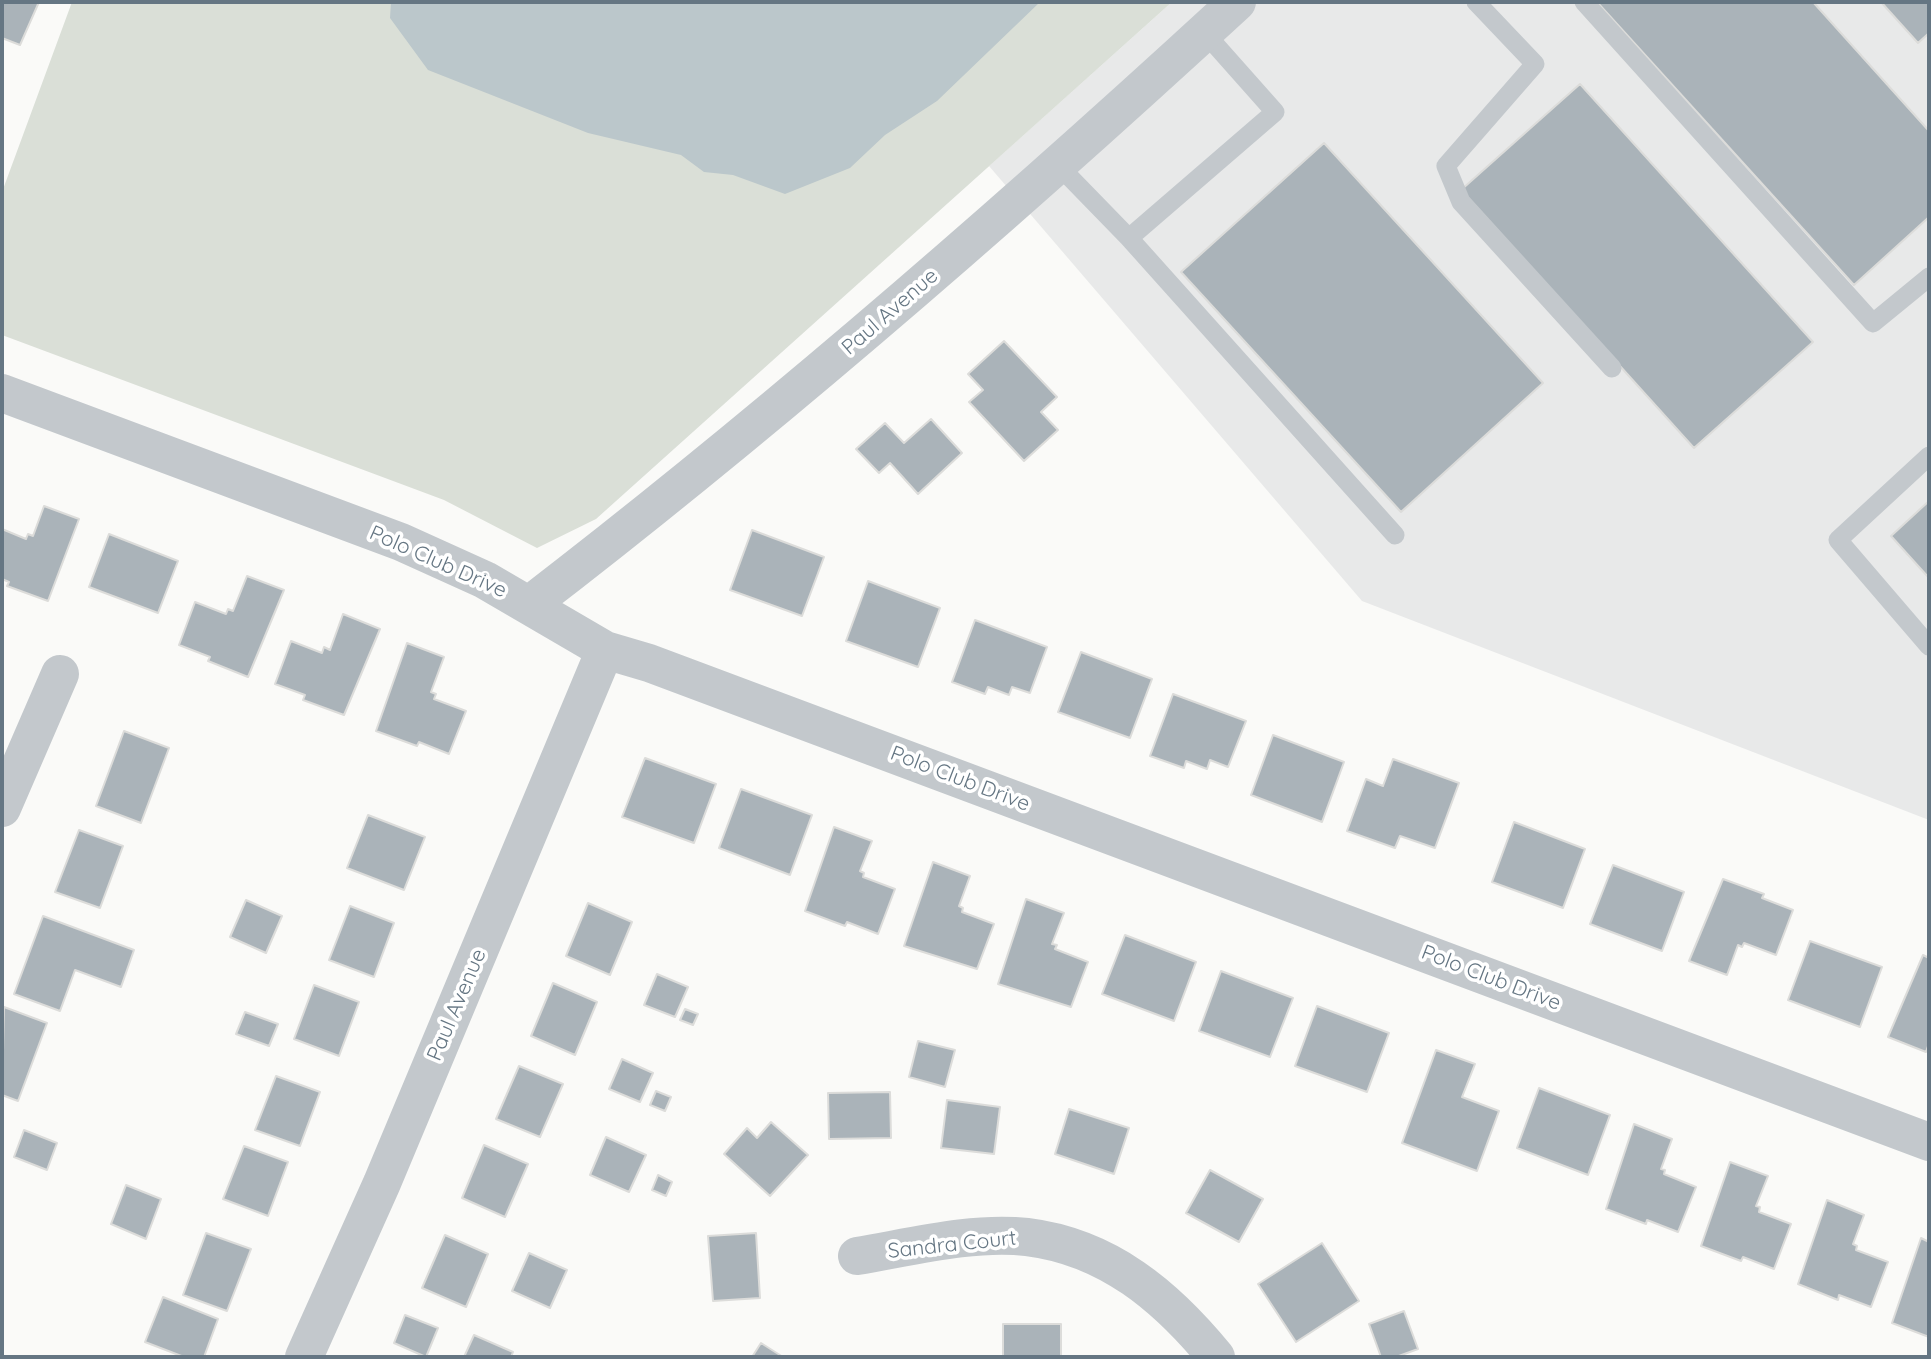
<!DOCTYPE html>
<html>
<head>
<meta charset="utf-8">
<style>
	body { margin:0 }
	#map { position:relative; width:1931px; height:1359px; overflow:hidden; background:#fafaf8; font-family:Quicksand,sans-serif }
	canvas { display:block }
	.frame { position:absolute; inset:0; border:4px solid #657683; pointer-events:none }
</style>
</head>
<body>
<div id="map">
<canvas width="1931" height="1359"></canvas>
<div class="frame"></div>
</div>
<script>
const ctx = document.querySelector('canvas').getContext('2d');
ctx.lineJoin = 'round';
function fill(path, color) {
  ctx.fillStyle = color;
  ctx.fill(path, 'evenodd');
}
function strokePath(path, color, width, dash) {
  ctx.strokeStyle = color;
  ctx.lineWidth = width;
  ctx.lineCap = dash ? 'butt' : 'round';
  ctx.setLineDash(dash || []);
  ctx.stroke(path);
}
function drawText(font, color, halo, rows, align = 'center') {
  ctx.font = font + ' Quicksand,sans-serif';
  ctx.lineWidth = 7;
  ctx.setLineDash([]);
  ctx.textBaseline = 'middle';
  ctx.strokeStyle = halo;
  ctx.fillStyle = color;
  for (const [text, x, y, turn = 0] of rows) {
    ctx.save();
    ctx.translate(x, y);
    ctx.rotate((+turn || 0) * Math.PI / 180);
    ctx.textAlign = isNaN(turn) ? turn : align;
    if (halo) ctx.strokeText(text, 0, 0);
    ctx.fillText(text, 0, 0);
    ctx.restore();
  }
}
fill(new Path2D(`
	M1172 2H1929V820L1362 601 989 166Z`), '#e8e9e9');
fill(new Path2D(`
	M72 2H1172L596 519 537 548 444 500 2 335V192Z`), '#dadfd7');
fill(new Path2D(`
	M391 2H1040L937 101 885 135 850 168 785 194 733 175 704 172 681 155 588 133 428 70 390 18Z`), '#bbc7cb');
const building = new Path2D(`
	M2 2H39L20 45 2 38Z
	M1597 2H1813L1929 131V217L1854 285Z
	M1881 2H1929V33L1918 43Z
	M1580 84 1813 342 1694 448 1461 190Z
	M1324 143 1543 383 1401 512 1181 272Z
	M1004 341 1057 397 1041 412 1058 430 1024 461 969 402 983 390 968 374Z
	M931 419 962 453 918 494 890 463 879 473 856 449 885 423 904 443Z
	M1929 501V578L1891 536Z
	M44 506 79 519 48 601 7 586 9 582 2 579V529L26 539 28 534 33 536Z
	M752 530 824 557 802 616 730 590Z
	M109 534 178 561 158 613 89 587Z
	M247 576 284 590 248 677 208 661 210 657 179 645 195 602 226 614 228 609 233 611Z
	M868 581 940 608 918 667 846 641Z
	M343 614 380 629 344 715 303 700 305 695 275 684 291 641 322 653 324 647 330 650Z
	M975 620 1047 647 1030 693 1012 687 1009 695 988 687 985 694 952 682Z
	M407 643 444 657 431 692 436 694 434 699 466 711 449 754 419 742 417 746 376 731Z
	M1081 652 1152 679 1130 738 1058 712Z
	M1173 694 1246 721 1228 767 1210 760 1207 769 1186 761 1184 768 1150 756Z
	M124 731 169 748 141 823 96 806Z
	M1273 735 1344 762 1322 822 1251 795Z
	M645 758 716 784 694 843 622 817Z
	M1393 759 1459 783 1435 848 1400 836 1395 848 1347 831 1366 779 1383 786Z
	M741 789 812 815 790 875 719 848Z
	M368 815 425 837 404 890 347 868Z
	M1514 822 1585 849 1563 908 1492 882Z
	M834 827 872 841 860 871 864 873 863 877 895 889 878 934 847 922 845 926 805 911Z
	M79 830 123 846 100 908 55 892Z
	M933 862 970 876 959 906 963 908 962 912 994 924 977 969 904 946Z
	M1613 865 1684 892 1662 951 1590 924Z
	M1723 879 1764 894 1762 898 1793 910 1776 955 1744 943 1742 947 1738 945 1727 975 1689 961Z
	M1026 899 1064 913 1052 944 1057 945 1055 949 1088 962 1071 1007 998 984Z
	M246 900 282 916 266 953 230 937Z
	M588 903 632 922 610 975 566 956Z
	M350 906 394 923 374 977 329 960Z
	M43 916 134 950 121 987 75 970 60 1011 14 994Z
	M1125 935 1196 962 1174 1021 1102 994Z
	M1810 941 1882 967 1860 1027 1788 1000Z
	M1923 955 1929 958V1043L1926 1052 1888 1037Z
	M1221 971 1293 998 1270 1057 1199 1031Z
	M657 974 688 987 675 1017 644 1005Z
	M553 983 597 1002 575 1055 531 1036Z
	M314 985 359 1002 339 1056 294 1039Z
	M1317 1006 1389 1033 1367 1092 1295 1066Z
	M4 1007 47 1023 18 1101 2 1095Z
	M685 1009 698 1014 693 1025 680 1020Z
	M245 1012 278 1024 269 1046 236 1034Z
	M918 1041 955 1050 945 1087 909 1077Z
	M1436 1050 1475 1064 1462 1097 1499 1111 1477 1171 1402 1143Z
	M622 1059 653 1073 640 1102 609 1089Z
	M519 1066 563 1084 540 1137 496 1119Z
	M276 1076 320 1092 300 1146 255 1130Z
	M1539 1088 1610 1115 1588 1175 1517 1148Z
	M656 1091 671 1097 665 1111 650 1105Z
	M890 1092 891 1138 829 1139 828 1093Z
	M947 1100 1000 1107 994 1154 941 1148Z
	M1069 1109 1129 1128 1114 1174 1055 1154Z
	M771 1122 808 1155 770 1196 724 1154 747 1128 757 1138Z
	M1634 1124 1672 1139 1661 1169 1665 1170 1664 1174 1696 1187 1678 1232 1647 1220 1646 1224 1606 1209Z
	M24 1130 57 1143 47 1170 14 1157Z
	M606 1137 646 1155 629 1192 590 1175Z
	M484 1145 528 1164 505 1217 462 1198Z
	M244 1146 288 1162 268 1216 223 1199Z
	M1730 1162 1768 1176 1756 1206 1760 1207 1759 1212 1791 1224 1774 1269 1743 1257 1741 1261 1701 1246Z
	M1210 1170 1263 1199 1239 1242 1186 1213Z
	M658 1175 672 1182 666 1196 652 1190Z
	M126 1185 161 1199 146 1239 111 1224Z
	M1827 1200 1864 1215 1853 1244 1857 1246 1856 1250 1888 1262 1871 1307 1839 1295 1838 1300 1798 1284Z
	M206 1233 251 1249 227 1311 183 1295Z
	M756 1233 760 1298 713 1301 708 1236Z
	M445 1235 488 1254 466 1307 422 1288Z
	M1921 1238 1929 1242V1337L1892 1323Z
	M1322 1243 1359 1301 1296 1342 1258 1284Z
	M529 1253 567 1270 550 1308 512 1291Z
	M163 1297 218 1319 204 1357H184L145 1342Z
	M1404 1311 1418 1349 1396 1357H1381L1369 1324Z
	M405 1315 438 1328 426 1357 394 1343Z
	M1003 1324H1061V1357H1003Z
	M474 1335 513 1352 511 1357H464Z
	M761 1343 783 1357H752Z`);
fill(building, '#aab3b9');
strokePath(building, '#dcdcda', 2);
strokePath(new Path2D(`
	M1476 2 1535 64 1446 166 1461 202 1612 368
	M1584 2 1873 323 1929 277
	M1204 32 1275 112 1129 238 1395 535
	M1058 165 1129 238
	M1929 456 1838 540 1929 646`), '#c3c8cc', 19);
strokePath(new Path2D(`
	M2 393 401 542 485 580 605 650 649 663 1929 1142
	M529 605C775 416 1009 212 1237 2
	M2 808 60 674
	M857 1256C911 1247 972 1231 1027 1237 1108 1247 1166 1296 1216 1357
	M304 1357 382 1183 605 650`), '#c3c8cc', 38);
drawText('21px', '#657683', '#fff', [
	["Paul Avenue",890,312,-41],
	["Polo Club Drive",438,562,24],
	["Polo Club Drive",960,779,21],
	["Polo Club Drive",1491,978,21],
	["Paul Avenue",457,1005,-67],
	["Sandra Court",952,1245,-6]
]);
</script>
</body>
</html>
